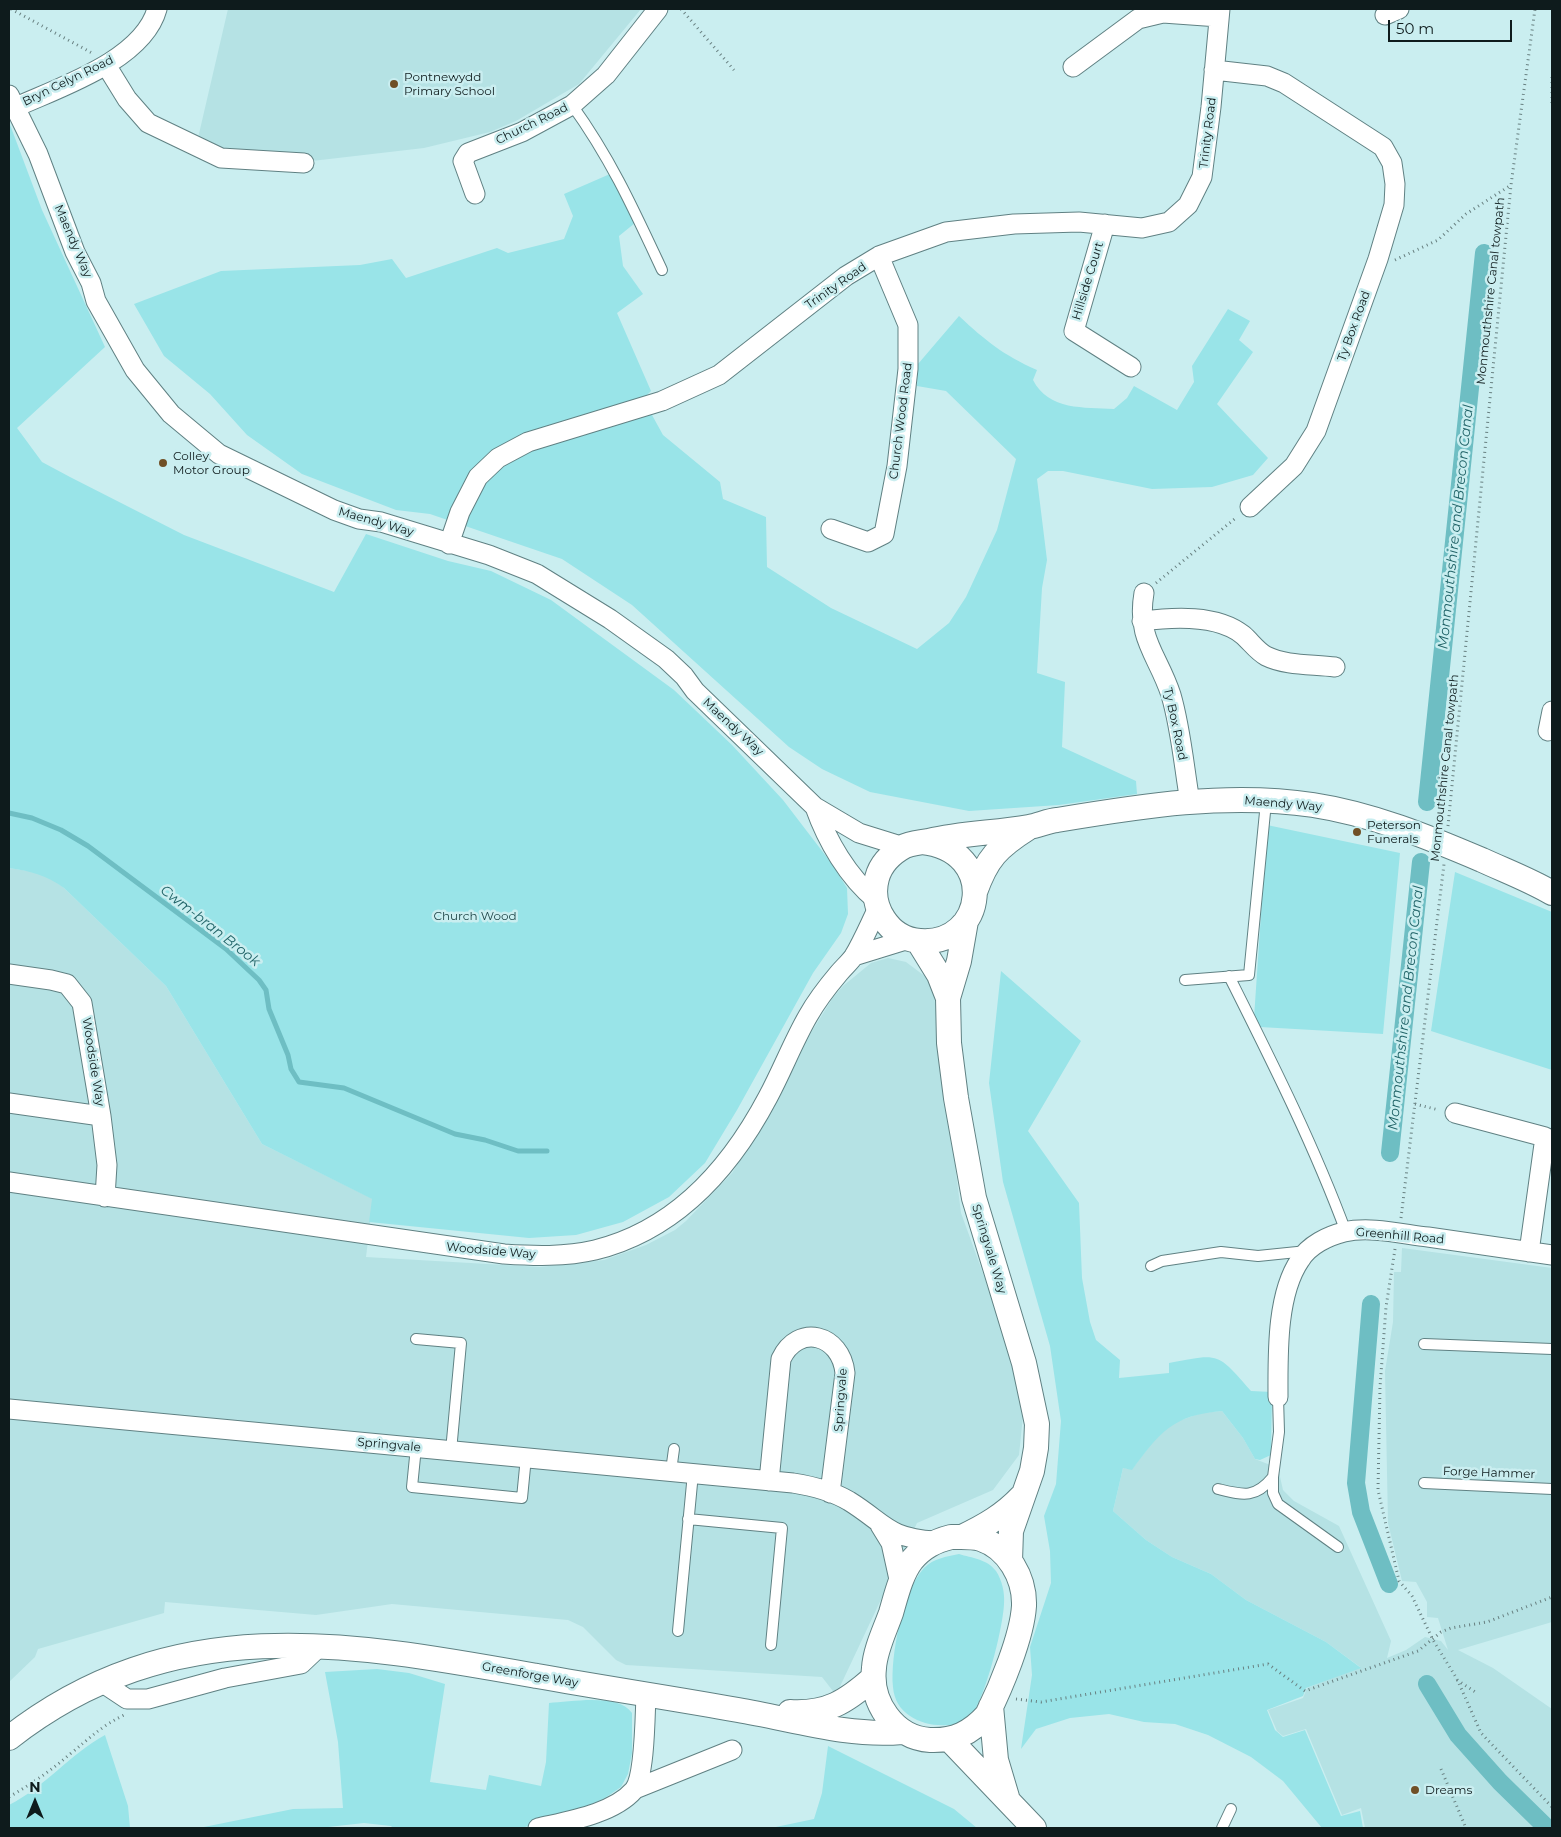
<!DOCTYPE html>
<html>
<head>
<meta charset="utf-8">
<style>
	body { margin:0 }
	#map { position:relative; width:1561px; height:1837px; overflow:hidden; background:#caeef0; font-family:Montserrat,sans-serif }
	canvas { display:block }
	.frame { position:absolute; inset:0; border:10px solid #0e1b1c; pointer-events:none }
	.north { position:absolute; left:10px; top:1777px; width:50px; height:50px; -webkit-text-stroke:4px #caeef0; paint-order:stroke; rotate:0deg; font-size:14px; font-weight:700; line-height:20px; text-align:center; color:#0e1b1c }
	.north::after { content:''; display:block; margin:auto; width:18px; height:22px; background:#0e1b1c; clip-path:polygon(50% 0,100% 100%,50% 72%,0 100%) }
	.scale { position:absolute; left:1388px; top:20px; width:124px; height:22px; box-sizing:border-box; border:2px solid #0e1b1c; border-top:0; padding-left:6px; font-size:15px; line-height:18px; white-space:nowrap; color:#0e1b1c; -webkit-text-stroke:4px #caeef0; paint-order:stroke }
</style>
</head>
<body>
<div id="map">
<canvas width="1561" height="1837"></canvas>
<div class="frame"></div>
<div class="north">N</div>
<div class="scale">50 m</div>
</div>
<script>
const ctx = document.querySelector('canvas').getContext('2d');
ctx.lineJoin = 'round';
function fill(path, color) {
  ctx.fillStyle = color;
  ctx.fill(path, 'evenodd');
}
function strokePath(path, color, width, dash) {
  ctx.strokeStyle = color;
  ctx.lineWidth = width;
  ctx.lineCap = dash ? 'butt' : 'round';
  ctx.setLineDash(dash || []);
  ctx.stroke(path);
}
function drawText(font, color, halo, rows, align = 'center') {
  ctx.font = font + ' Montserrat,sans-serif';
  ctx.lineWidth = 5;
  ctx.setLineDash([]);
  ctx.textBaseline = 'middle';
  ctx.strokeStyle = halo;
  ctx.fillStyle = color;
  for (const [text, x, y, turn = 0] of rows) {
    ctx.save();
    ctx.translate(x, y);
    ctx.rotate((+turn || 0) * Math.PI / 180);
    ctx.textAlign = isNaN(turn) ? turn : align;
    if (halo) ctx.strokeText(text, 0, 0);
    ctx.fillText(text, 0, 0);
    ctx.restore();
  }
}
fill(new Path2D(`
	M228 9H641L579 84 516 121 490 132 424 148 312 161 222 154 198 138Z
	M9 868 35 872 51 878 64 888 166 986 262 1144 373 1199 366 1257 540 1267 604 1260 646 1245 675 1230 686 1221 732 1173 770 1111 802 1047 832 999 843 986 871 963 888 958 906 962 926 977 934 995 961 1213 1007 1339 1024 1406 1019 1455 993 1490 917 1523 836 1695 822 1677 626 1665 616 1660 583 1627 568 1620 392 1604 316 1615 165 1602 164 1613 38 1649 35 1657 9 1682Z
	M1402 1248 1552 1268V1622L1458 1650 1493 1668 1552 1709V1828H1365L1361 1808 1342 1815 1306 1729 1283 1736 1277 1731 1268 1710 1303 1698 1307 1688 1360 1667 1326 1642 1246 1600 1211 1574 1172 1557 1146 1540 1113 1511 1123 1468 1132 1469 1154 1440 1173 1423 1201 1413 1222 1411 1243 1438 1255 1459 1278 1468 1283 1490 1294 1501 1339 1526 1391 1641 1387 1658 1406 1650 1425 1637 1441 1641 1448 1650 1438 1618 1427 1617V1602L1416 1582 1402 1581 1388 1523 1385 1371 1393 1322 1394 1272H1401Z`), '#b5e2e4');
fill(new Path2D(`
	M9 122 42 210 105 347 17 428 42 462 70 477 184 535 334 592 366 534 448 561 491 571 551 600 674 690 732 745 783 800 832 864 847 888 848 914 841 933 813 973 737 1110 705 1163 669 1197 623 1222 576 1235 529 1238 369 1222 372 1199 262 1144 166 986 64 888C46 875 30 871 9 868Z
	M610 174 635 223 619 236 623 266 643 294 617 313 651 391 646 396 652 415 663 435 720 482 723 499 766 517 767 567 831 608 917 649 949 623 966 597 997 530 1016 459 946 391 917 386 918 364 959 316C986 341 1003 355 1037 370L1033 380C1049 411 1084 407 1114 409L1127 398 1134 386 1177 410 1194 382 1192 366 1228 309 1250 321 1239 340 1253 352 1217 404 1268 458 1253 475 1212 487 1152 489 1063 471H1048L1037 479 1047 560 1042 588 1037 673 1065 682 1062 747 1136 781 1137 794 1059 805 969 811 870 792 822 769 789 747 632 605 562 559 430 514 396 510 302 474 247 435 210 394 164 356 134 304 221 271 360 265 392 259 406 278 497 248 508 253 564 239 573 216 564 194Z
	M1267 825 1400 853 1383 1034 1260 1027 1254 1018Z
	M1455 872 1552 912V1070L1431 1031Z
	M1001 971 1081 1041 1028 1131 1079 1203 1082 1278 1090 1322 1096 1340 1120 1360 1119 1378 1169 1373V1363C1220 1353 1217 1352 1251 1391L1272 1392 1271 1455 1260 1460 1255 1459 1243 1438 1222 1411C1173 1415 1160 1432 1132 1470L1123 1468 1113 1511 1146 1540 1172 1557 1211 1574 1246 1600 1326 1642 1361 1668 1306 1688 1303 1696 1267 1710 1275 1730 1283 1737 1305 1730 1341 1816 1360 1811 1363 1828H1322L1283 1781 1251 1757 1208 1735 1175 1724 1144 1722 1109 1714 1070 1718 1036 1729 1021 1749 1032 1675 1030 1647 1051 1583 1050 1551 1044 1516 1056 1484 1061 1421 1050 1346 1003 1182 989 1083Z
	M959 1554C972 1558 987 1559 996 1571 1002 1580 1005 1593 1004 1604 1003 1628 985 1701 969 1719 964 1724 955 1725 948 1725 923 1727 895 1715 893 1687 890 1657 903 1590 924 1568 934 1558 946 1557 959 1554Z
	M377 1669 409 1673 445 1684 430 1782 486 1790 489 1775 541 1786 546 1762 549 1703C571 1702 618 1693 632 1713V1753L628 1774 621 1787 605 1798 585 1807 522 1828H393L391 1826 364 1823 319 1828H199L293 1809 343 1808 338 1742 325 1672Z
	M105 1735 128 1806 130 1828H9V1805C45 1787 70 1754 105 1735Z
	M828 1746 954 1809 977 1828H771L814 1819 822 1793Z`), '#99e4e8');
strokePath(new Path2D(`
	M9 813 32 818 61 830 88 846 226 949 259 980 266 990 269 1009 288 1055 291 1069 299 1082 344 1088 455 1134 485 1140 518 1151H547`), '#6ebec3', 5);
strokePath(new Path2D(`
	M1427 802 1484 253
	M1390 1153 1421 862
	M1371 1304 1356 1483 1361 1512 1389 1584
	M1427 1684 1458 1735 1500 1782 1547 1828`), '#6ebec3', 18);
const service = new Path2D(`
	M572 105C611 159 634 210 662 270
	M1229 976C1271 1060 1313 1143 1346 1232
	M1185 980 1249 975 1266 802
	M1151 1266 1162 1261 1221 1252 1258 1256 1307 1251
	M416 1339 461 1343 451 1451
	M1424 1344 1552 1349
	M1278 1397 1279 1432 1273 1477V1493L1278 1504 1338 1547
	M416 1447 412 1487 522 1498 526 1457
	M671 1471 674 1449
	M1424 1483 1552 1489
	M1218 1489C1243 1495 1255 1499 1273 1477
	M688 1519 782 1528 771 1645
	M678 1631 693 1473
	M1222 1828 1231 1809`);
const minor = new Path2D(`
	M1385 15 1399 9
	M106 65 127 99 148 123 221 158 304 163
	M1073 67 1138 19 1163 13 1219 17
	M1214 70 1267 76 1284 83 1383 147 1392 163 1395 184 1394 205 1378 259 1316 431 1294 466 1250 507
	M9 95 38 154 75 252 91 283 96 301 135 370 171 414 219 454 334 510 359 519 381 522 489 555 537 574 610 619 666 659 684 676 695 691 815 807 859 833 904 847
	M16 107C60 87 143 60 157 9
	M475 194 463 161 468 153 522 132 572 105 606 75 658 9
	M1105 224 1074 331 1131 367
	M831 529 868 542 884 534 897 466 908 369V325L879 256
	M449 544 460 512 478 477 498 458 528 442 662 401 719 375 846 276 879 256 946 232 1014 224 1079 222 1142 228 1169 222 1188 205 1202 177 1211 107 1220 9
	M1144 593C1136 639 1158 655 1171 695 1181 729 1184 767 1190 802
	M1142 621C1173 617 1217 614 1243 635 1251 642 1257 651 1266 656 1286 666 1313 664 1335 667
	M1548 731 1552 711
	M815 807C827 841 848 877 876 900
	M854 956 909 939
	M9 974 51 980 67 984 82 1003 101 1116 107 1165 105 1197
	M9 1103 101 1116
	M1455 1113 1545 1137 1529 1252
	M9 1182 504 1254C534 1256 565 1257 595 1250 676 1230 730 1169 768 1097 782 1071 793 1042 808 1016 817 1000 828 986 839 973 844 967 850 962 854 956 863 941 870 924 878 908
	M1278 1397C1278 1356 1276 1295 1300 1260 1309 1245 1328 1236 1344 1232 1370 1226 1402 1234 1428 1237 1469 1243 1511 1249 1552 1255
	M9 1409 793 1483C812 1486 832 1491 849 1501 886 1524 887 1538 935 1541
	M769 1481 781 1359C798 1323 841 1334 845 1373L830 1493
	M880 1525 891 1543 900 1584
	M100 1681 127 1699H148L225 1678 301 1664 320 1646
	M635 1789 732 1750
	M538 1828C568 1821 613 1814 634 1790 645 1776 645 1715 646 1695`);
const tertiary = new Path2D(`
	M922 842C999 850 986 946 920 941 889 939 869 906 877 878 881 863 892 853 905 846 913 843 921 842 929 841 962 833 996 833 1029 827 1039 825 1048 821 1057 820 1141 806 1228 792 1313 805 1372 814 1428 837 1482 860 1506 871 1530 880 1552 893
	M975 892C987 858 998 847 1028 828
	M966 921 959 961 948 998 949 1043 956 1098 974 1198 1024 1363 1037 1424 1036 1448 1032 1471 1011 1531 1010 1561
	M918 941 939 975 948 998
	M951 1537C960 1537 972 1536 981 1539 1008 1548 1025 1578 1024 1606 1022 1637 1001 1687 987 1715 971 1733 954 1741 930 1740 894 1738 870 1702 874 1668 875 1650 885 1630 891 1613 896 1596 901 1574 912 1560 923 1547 935 1541 951 1537Z
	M962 1537C985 1526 1004 1515 1021 1497
	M991 1706 996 1760 1007 1797
	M790 1712C827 1714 846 1702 873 1678
	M9 1738C173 1610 347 1642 537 1676 604 1688 671 1698 738 1710 792 1719 847 1737 902 1732
	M949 1739 1034 1828`);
strokePath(service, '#608183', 12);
strokePath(minor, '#608183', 21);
strokePath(tertiary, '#608183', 26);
strokePath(new Path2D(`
	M11 9 92 53
	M681 9 734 70
	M1552 77V103
	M1395 260 1438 240 1466 214 1511 185
	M1156 583 1237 517
	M1448 826 1511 185 1535 9
	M1415 1104 1439 1110
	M1401 1218 1444 864
	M1395 1249 1386 1307 1380 1387 1378 1490 1399 1581 1412 1596 1433 1640 1457 1679 1481 1733 1552 1807
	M1457 1680 1477 1693
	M1016 1699 1041 1702 1268 1664 1305 1691 1418 1651 1441 1632 1451 1628 1487 1622 1552 1597
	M1441 1769 1466 1828
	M9 1797C31 1784 51 1771 70 1754 90 1738 100 1727 124 1715`), '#688081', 3, [1, 4]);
strokePath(service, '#fff', 10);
strokePath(minor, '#fff', 19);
strokePath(tertiary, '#fff', 24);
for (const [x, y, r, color] of [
	[394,84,5,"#705026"],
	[163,463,5,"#705026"],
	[1357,832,5,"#705026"],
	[1415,1790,5,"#705026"]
]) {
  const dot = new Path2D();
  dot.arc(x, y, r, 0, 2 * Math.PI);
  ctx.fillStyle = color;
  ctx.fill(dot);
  strokePath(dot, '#caeef0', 2);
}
drawText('12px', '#0e1b1c', '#caeef0', [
	["Pontnewydd",404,77],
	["Primary School",404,91],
	["Colley",173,456],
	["Motor Group",173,470],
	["Peterson",1367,825],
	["Funerals",1367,839],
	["Dreams",1425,1790]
], 'left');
drawText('12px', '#0e1b1c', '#caeef0', [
	["Bryn Celyn Road",68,81,-26],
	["Church Road",532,124,-26],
	["Trinity Road",1208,133,-83],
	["Maendy Way",73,241,67],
	["Hillside Court",1088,281,-73],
	["Trinity Road",836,286,-35],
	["Monmouthshire Canal towpath",1491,291,-84],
	["Ty Box Road",1354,326,-70],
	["Church Wood Road",901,421,-83],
	["Maendy Way",376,522,16],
	["Ty Box Road",1175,724,78],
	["Maendy Way",733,727,43],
	["Monmouthshire Canal towpath",1445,768,-84],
	["Maendy Way",1283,804,5],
	["Woodside Way",93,1062,81],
	["Greenhill Road",1400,1236,5],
	["Springvale Way",989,1249,73],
	["Woodside Way",491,1251,5],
	["Springvale",841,1400,-86],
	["Springvale",389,1445,5],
	["Forge Hammer",1489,1473,2],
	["Greenforge Way",530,1675,10]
]);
drawText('12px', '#22484a', '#caeef0', [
	["Church Wood",475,916]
]);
drawText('italic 14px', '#1f6266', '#caeef0', [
	["Monmouthshire and Brecon Canal",1456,527,-84],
	["Cwm-bran Brook",210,926,38],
	["Monmouthshire and Brecon Canal",1406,1008,-84]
]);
</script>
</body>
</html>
